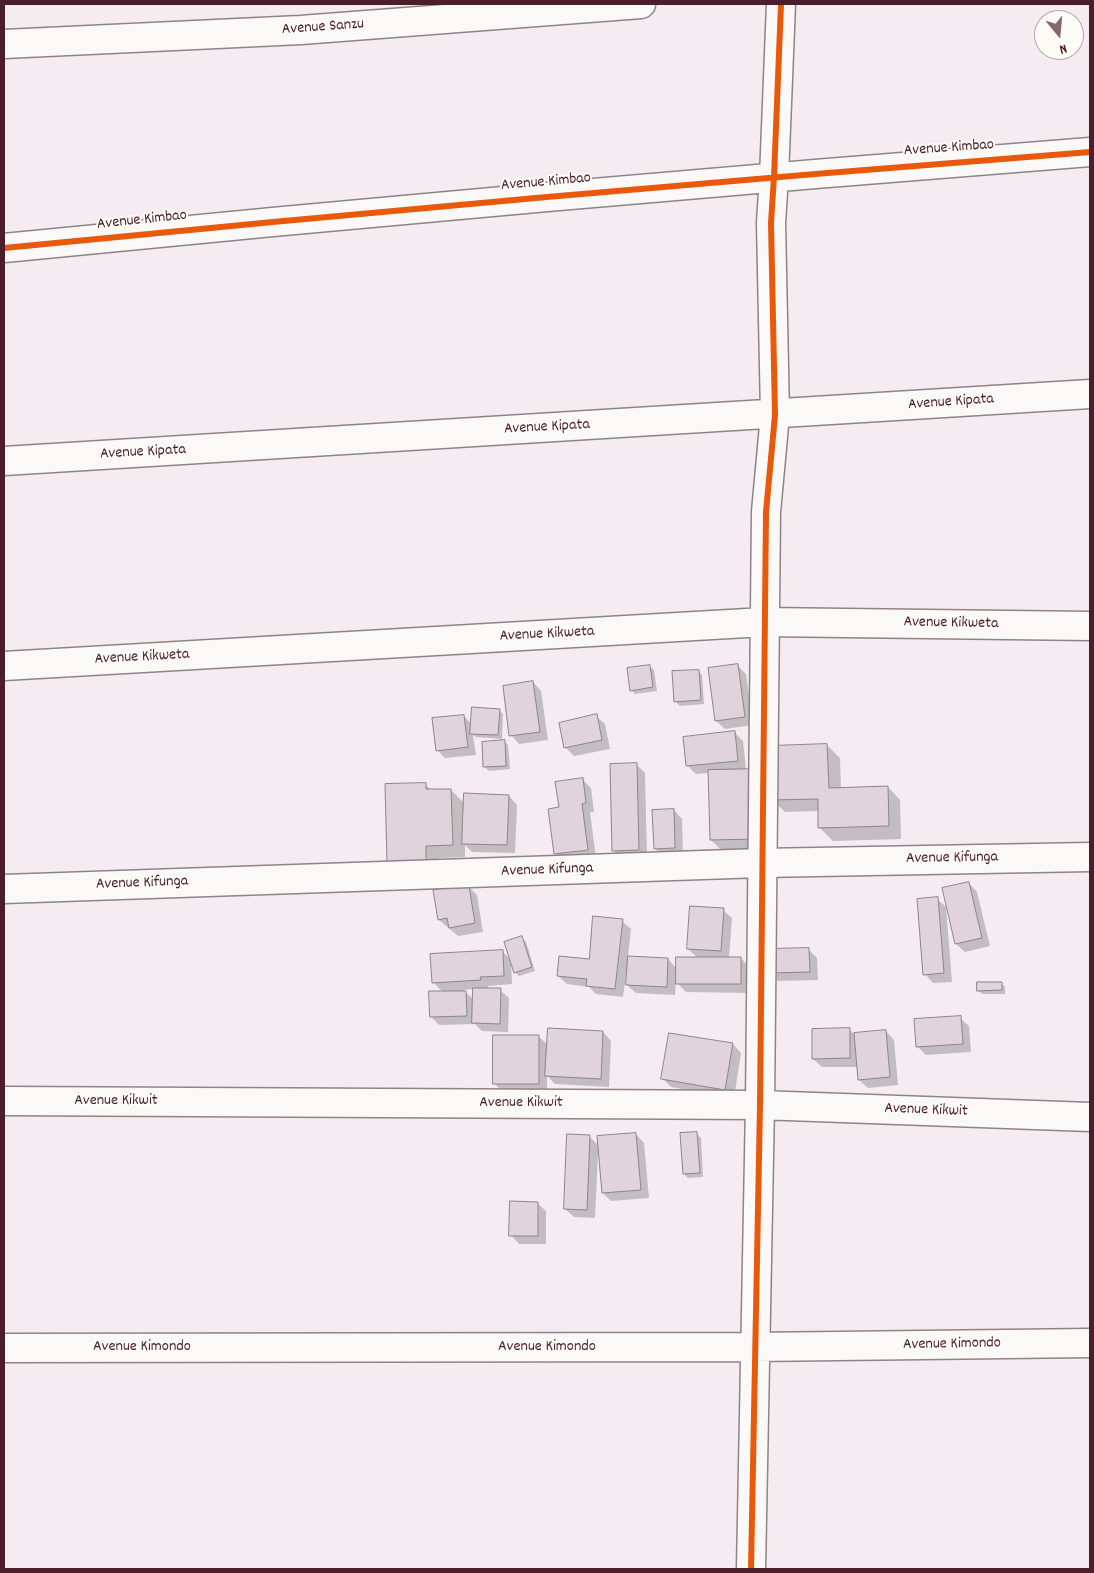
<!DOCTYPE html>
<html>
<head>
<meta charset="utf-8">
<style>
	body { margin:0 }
	#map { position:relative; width:1094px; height:1573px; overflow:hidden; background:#f4ecf0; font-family:Dekko,sans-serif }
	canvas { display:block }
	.frame { position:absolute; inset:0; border:5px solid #4a1f2b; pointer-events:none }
	.north { position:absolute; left:1034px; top:10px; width:50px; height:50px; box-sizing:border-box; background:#fdfcf7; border:1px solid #b5a4a5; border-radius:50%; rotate:163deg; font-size:14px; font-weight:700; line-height:20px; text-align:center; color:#4a1f2b }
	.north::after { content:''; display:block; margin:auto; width:18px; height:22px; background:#866770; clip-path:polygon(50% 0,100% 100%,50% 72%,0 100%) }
</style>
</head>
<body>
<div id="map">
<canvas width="1094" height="1573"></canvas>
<div class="frame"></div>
<div class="north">N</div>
</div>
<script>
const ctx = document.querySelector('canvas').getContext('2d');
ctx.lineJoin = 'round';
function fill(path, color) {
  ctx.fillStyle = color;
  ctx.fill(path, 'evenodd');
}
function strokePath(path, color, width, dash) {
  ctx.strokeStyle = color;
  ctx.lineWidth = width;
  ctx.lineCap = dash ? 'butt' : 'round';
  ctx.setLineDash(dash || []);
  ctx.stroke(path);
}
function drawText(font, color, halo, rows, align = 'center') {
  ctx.font = font + ' Dekko,sans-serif';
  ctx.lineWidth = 4;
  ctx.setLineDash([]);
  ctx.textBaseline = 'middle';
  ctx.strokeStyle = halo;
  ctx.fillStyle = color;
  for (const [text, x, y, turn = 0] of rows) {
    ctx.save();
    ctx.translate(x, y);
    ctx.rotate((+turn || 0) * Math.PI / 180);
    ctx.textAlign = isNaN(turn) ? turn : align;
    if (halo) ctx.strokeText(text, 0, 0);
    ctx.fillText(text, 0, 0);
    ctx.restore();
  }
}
fill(new Path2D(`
	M737 665 746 674 753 725 725 729 716 721Z
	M650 667 654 670 657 691 635 694 631 690Z
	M698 671 702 675 704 704 680 706 676 702Z
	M533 682 541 691 548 740 519 744 511 735Z
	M499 710 503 714 502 739 476 737 473 735 476 755 445 758 437 750 464 716 472 725Z
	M596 716 605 724 610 749 574 756 565 747Z
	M735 733 743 741 746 770 827 745 840 758 841 789 888 787 900 800 901 839 833 841 820 828 819 811 785 812 771 799 772 851 724 853 711 840 709 773 696 774 687 765Z
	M504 741 508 745 510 769 489 771 485 767Z
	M636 764 645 773 647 858 622 859 613 850Z
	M582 779 591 788 594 812H590L596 858 563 862 555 853 560 808Z
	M425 784 432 791 451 790 465 804 509 796 517 805 515 853 472 852 465 845V857L438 858V874L402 875Z
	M674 810 682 819 683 856 663 857 655 848Z
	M969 883 977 892 990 946 965 952 956 944Z
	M469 887 477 895 483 932 458 936 439 920Z
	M937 899 946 907 952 982 933 983 925 974Z
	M723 910 732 918 729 958H741L749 967V993L686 992 676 982 675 995 636 993 627 985 628 975 626 974 623 997 596 994 589 987 567 984 558 976 590 961 622 921 631 929 628 957 668 959 677 969 698 958 688 949Z
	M522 938 526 942 535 971 519 976 515 972 511 962 512 984 488 986 489 989 500 990 509 998 508 1032 482 1031 475 1024 439 1025 431 1017 443 992 433 982 502 951 511 960ZM474 989V1000L463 990Z
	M809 950 817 958 818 980 778 981 770 972Z
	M1001 983 1005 987V994H982L978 990Z
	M960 1018 969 1026 971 1052 926 1055 917 1046Z
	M849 1029 854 1034 886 1031 894 1040 898 1085 868 1088 859 1080 858 1067H822L813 1059Z
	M603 1032 611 1041 609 1087 555 1084 547 1076V1092H503L494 1083 538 1036 548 1045Z
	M733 1044 741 1053 734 1098 671 1087 663 1079Z
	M636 1134 644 1143 649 1198 611 1201 603 1193 599 1153H598L595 1218 574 1217 565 1209 589 1136 599 1146Z
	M697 1134 701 1138 703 1177 688 1178 684 1174Z
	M537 1203 546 1211V1244H519L511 1235Z`), '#0003');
const building = new Path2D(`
	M738 664 745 717 715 721 708 668Z
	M650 665 653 687 630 691 627 668Z
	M699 670 701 700 674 702 672 671Z
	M533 681 540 732 509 736 503 686Z
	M472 707 500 709 498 735 470 734Z
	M597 714 602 740 564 748 559 723Z
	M464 715 468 747 436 751 432 718Z
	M735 731 738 761 686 766 683 737Z
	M505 740 506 766 483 767 482 742Z
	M827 744 829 788 888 786 889 826 818 828V799L770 800 769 746Z
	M637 763 639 850 612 851 610 764Z
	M758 769 760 839 710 840 708 770Z
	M583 778 586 803 582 804 588 850 554 854 548 809 559 807 555 782Z
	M426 783V789H451L453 845 426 846V861L387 863 385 784Z
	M464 793 509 795 507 845 462 844Z
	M674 809 675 848 654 849 652 810Z
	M969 882 982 938 955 944 942 888Z
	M469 886 475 923 449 928 447 918 438 920 433 890Z
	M938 897 944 973 923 975 917 899Z
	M690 906 724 908 721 951 687 949Z
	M593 916 623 919 615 989 586 986 587 979 557 976 559 956 589 959Z
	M522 936 532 967 514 973 504 942Z
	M809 948 810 972 768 973V949Z
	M503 950 504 976 480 977 481 980 432 983 430 954Z
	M628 956 668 958 667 987 626 985Z
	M676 957H741V984H676Z
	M977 982H1002V990L977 991Z
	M473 988H501L500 1024 472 1023Z
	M429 991H466L467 1016 430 1017Z
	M961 1016 963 1044 916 1047 914 1019Z
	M548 1028 603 1031 601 1079 545 1076Z
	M850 1028V1058L812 1059V1029Z
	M886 1030 890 1077 858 1080 854 1033Z
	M669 1033 733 1043 725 1090 661 1079Z
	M493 1035H539V1084H493Z
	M697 1132 700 1173 683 1174 680 1133Z
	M636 1133 641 1190 602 1193 597 1136Z
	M567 1134 590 1135 587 1210 564 1209Z
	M510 1201 538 1202V1236H509Z`);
fill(building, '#e1d3dc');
strokePath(building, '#8f8387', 1);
const street = new Path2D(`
	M4 44 301 30 641 4
	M4 248C366 212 728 180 1090 152
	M4 461 1090 394
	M4 666 764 622 1090 626
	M4 889 761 863 1090 857
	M4 1101 760 1105 1090 1117
	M4 1348 754 1347 1090 1343
	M751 1569 760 1105 766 512 775 415 771 223 774 177 781 4`);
strokePath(street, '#8f8387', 31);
strokePath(street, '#faf9f8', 28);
strokePath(new Path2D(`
	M4 248C366 212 728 180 1090 152
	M751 1569 760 1105 766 512 775 415 771 223 774 177 781 4`), '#e8590c', 6);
drawText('16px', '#4a1f2b', '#fdfcf7', [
	["Avenue Sanzu",323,28,-4],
	["Avenue Kimbao",949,149,-4],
	["Avenue Kimbao",546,183,-5],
	["Avenue Kimbao",142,221,-6],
	["Avenue Kipata",951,403,-4],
	["Avenue Kipata",547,428,-3],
	["Avenue Kipata",143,453,-3],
	["Avenue Kikweta",951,624,1],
	["Avenue Kikweta",547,635,-3],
	["Avenue Kikweta",142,658,-3],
	["Avenue Kifunga",952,859,-1],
	["Avenue Kifunga",547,871,-2],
	["Avenue Kifunga",142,884,-2],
	["Avenue Kikwit",116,1102],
	["Avenue Kikwit",521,1104],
	["Avenue Kikwit",926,1111,2],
	["Avenue Kimondo",952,1345,-1],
	["Avenue Kimondo",142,1348],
	["Avenue Kimondo",547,1348]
]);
</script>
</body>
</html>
